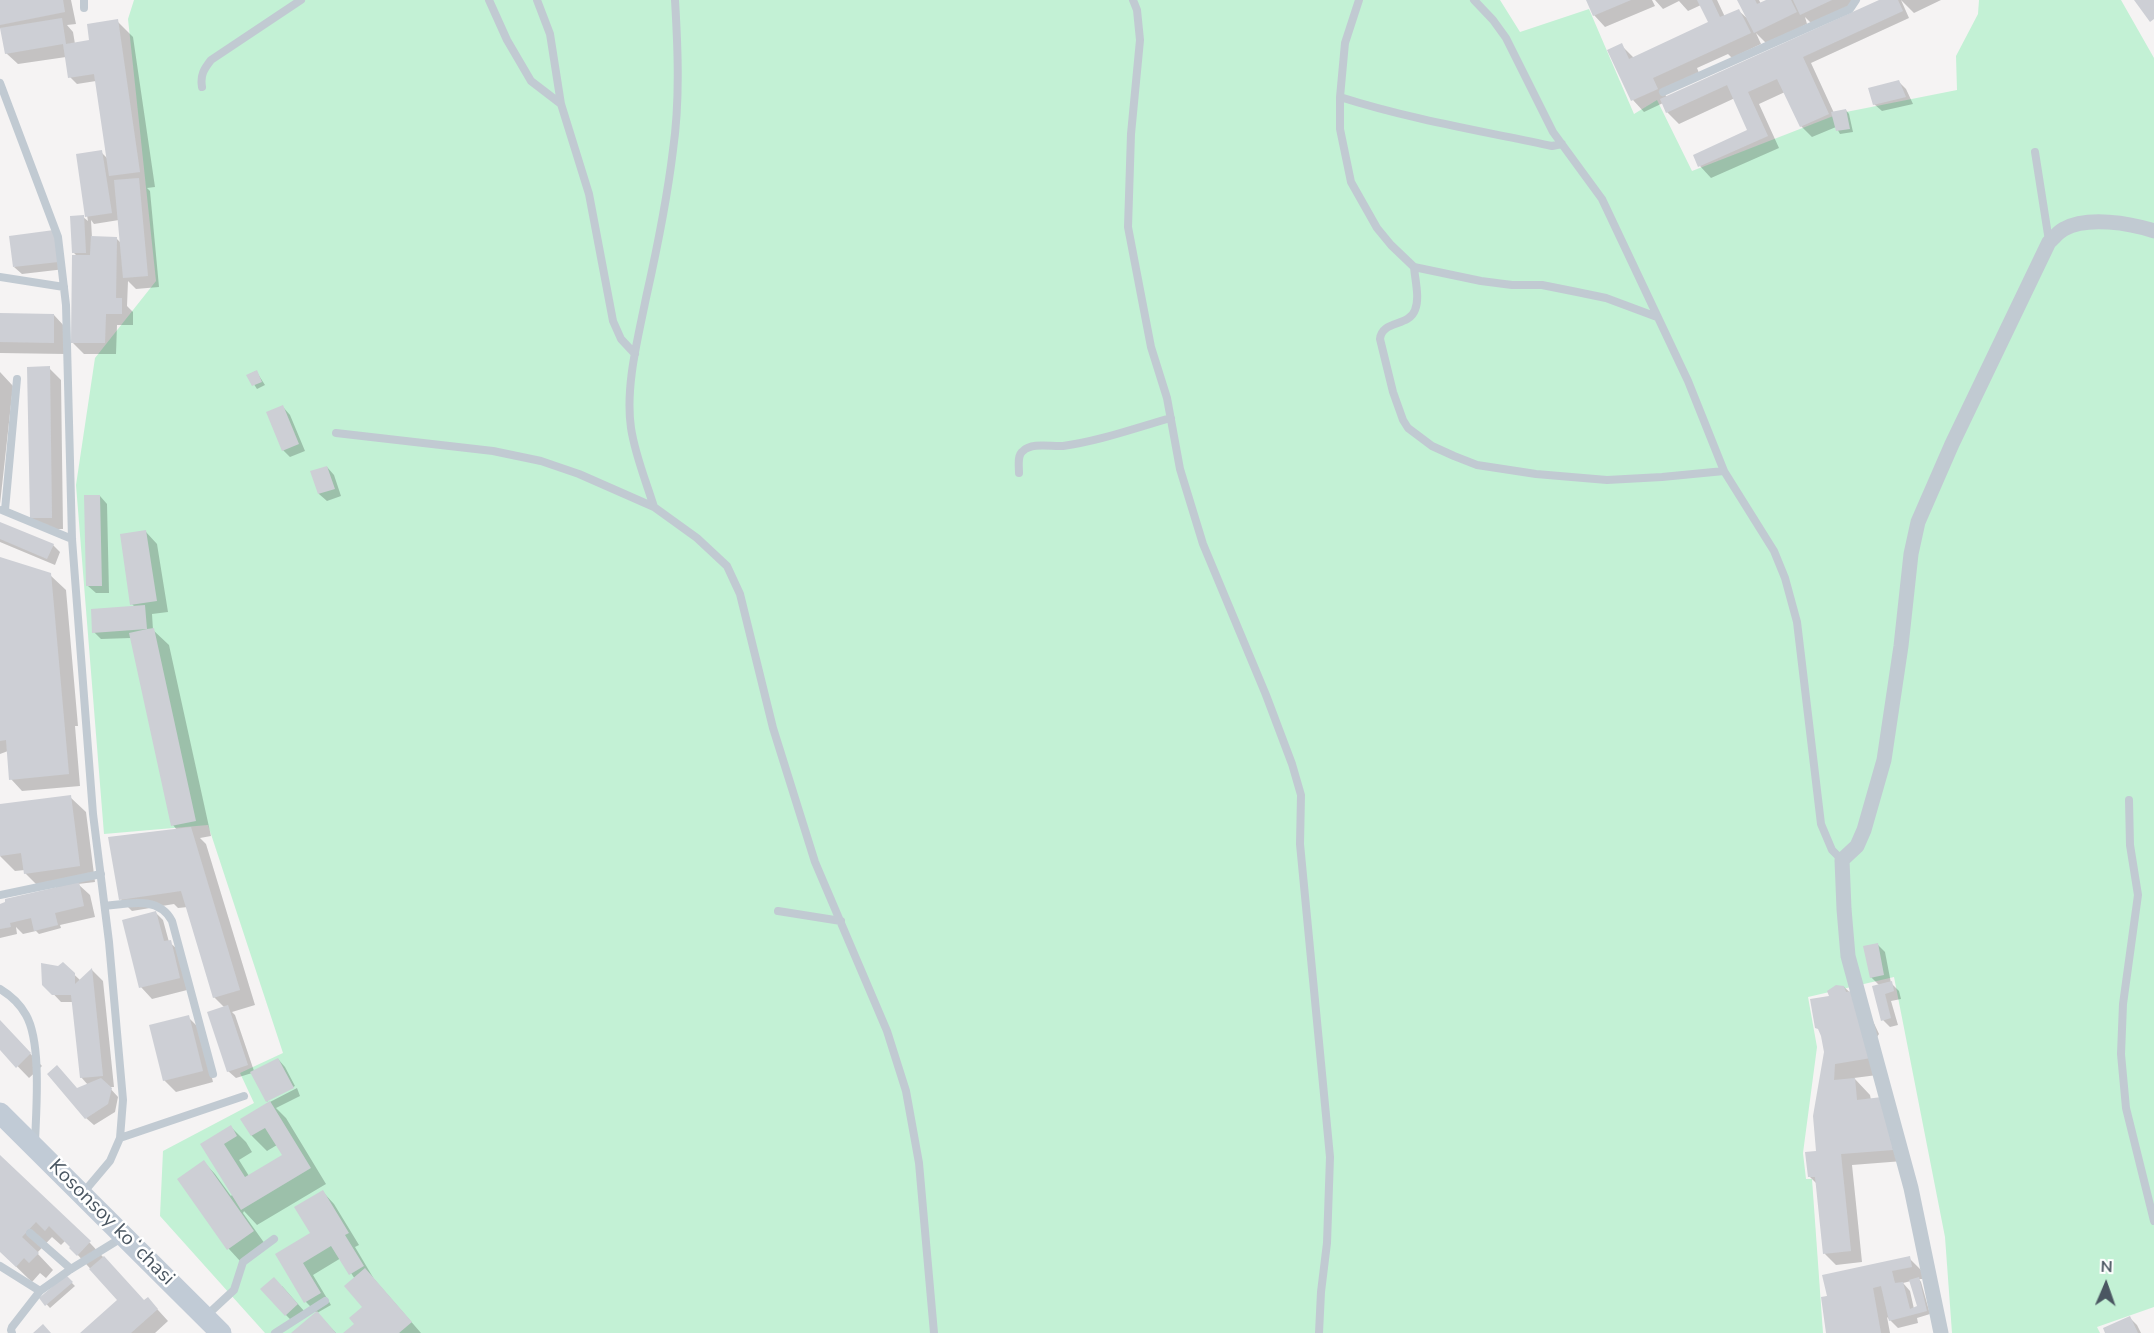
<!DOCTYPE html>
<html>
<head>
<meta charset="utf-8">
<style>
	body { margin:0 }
	#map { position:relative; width:2154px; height:1333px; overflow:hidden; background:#f5f3f3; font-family:"Nunito Sans",sans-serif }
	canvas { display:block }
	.north { position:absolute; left:2076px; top:1255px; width:60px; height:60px; -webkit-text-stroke:4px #fff; paint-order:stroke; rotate:2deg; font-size:16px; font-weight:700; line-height:24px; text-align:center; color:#4a5661 }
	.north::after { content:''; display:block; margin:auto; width:21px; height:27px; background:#4a5661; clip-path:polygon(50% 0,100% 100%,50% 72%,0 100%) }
</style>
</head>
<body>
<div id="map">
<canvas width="2154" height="1333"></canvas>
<div class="north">N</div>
</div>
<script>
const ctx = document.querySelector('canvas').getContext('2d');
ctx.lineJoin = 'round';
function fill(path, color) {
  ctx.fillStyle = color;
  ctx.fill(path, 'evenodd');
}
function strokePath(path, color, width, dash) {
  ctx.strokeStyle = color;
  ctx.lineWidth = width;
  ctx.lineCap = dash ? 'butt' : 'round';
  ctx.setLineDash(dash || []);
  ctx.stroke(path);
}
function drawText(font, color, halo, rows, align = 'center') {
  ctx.font = font + ' "Nunito Sans",sans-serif';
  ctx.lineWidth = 5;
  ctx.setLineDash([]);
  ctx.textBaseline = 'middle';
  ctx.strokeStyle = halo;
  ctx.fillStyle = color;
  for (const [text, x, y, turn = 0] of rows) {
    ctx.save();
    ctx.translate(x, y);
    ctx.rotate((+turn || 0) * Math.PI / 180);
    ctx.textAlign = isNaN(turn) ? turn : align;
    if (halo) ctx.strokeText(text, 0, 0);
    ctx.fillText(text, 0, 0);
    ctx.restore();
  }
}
fill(new Path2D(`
	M134 0H1500L1520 32 1589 9 1634 114 1657 100 1692 171 1841 113 1957 90 1956 56 1978 14 1979 0H2121L2154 58V1307L2097 1327 2100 1333H1952L1945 1237 1894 977 1808 997 1817 1047 1803 1153 1806 1179H1812L1823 1333H265L160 1216 163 1151 254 1103 240 1073 283 1053 208 825 104 834 76 485 95 358 156 281 128 19Z`), '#c3f1d5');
fill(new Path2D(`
	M0 0H71L76 24 67 25 73 32 75 44 91 41 117 21 133 37 155 187 147 188 150 191 159 287 136 289 128 281 127 306 133 312V325H117L116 354H84L72 342 77 256 74 253 83 217 88 221 77 156 101 152 107 158 96 81 77 84 70 77 66 57 18 64 6 53 2 30 0 28ZM91 220 94 224 119 220 121 243 116 238H92Z
	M1587 0H1652L1655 6 1605 27 1594 15Z
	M1655 0H1717L1725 17 1739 11 1749 20 1739 0H1759L1761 4 1769 0H1853L1856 6 1813 25 1805 17 1807 24 1767 44 1756 33 1761 44 1732 58 1728 54 1697 68 1699 73 1663 90 1667 98 1882 0H1941L1914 13 1901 0 1909 18 1811 63 1834 113 1846 110 1849 114 1853 132 1840 134 1836 127 1812 137 1801 126 1785 92 1759 104 1779 148 1711 178 1700 166 1695 156 1749 131 1735 98 1679 124 1667 112 1663 103 1644 112 1633 100 1609 51 1621 45 1634 58 1710 23 1701 5 1688 11 1679 1 1663 9Z
	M1898 81 1906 89 1913 104 1882 111 1874 104Z
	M61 239 65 269 22 274 14 267Z
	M0 314 54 315 65 327V354L0 353Z
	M49 368 61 380 63 529H43L31 518Z
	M256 371 265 385 257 389 248 375Z
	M0 372 13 386 0 504Z
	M283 407 290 415 305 451 290 457 283 450Z
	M327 467 334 475 341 496 327 501 319 494 312 472Z
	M100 496 107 504 109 593H96L88 586Z
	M0 523 53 545 60 552 55 565 0 542Z
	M146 532 157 544 168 612 152 614 153 630 169 645 211 836 200 838 206 844 255 1005 232 1012 235 1015 254 1071 278 1059 285 1067 295 1086 268 1100V1102L252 1073 236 1078 228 1071 225 1008 214 997 188 907 178 908 174 904 132 911 121 900 177 830 173 825 131 638 101 639 94 632 135 607 132 604Z
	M0 558 50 575 66 590 78 726H75L80 786 22 791 11 779 8 751 0 754Z
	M70 797 86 812 95 882 78 884 90 895 95 917 60 925 61 928 39 934 36 931 23 934 16 927 17 934 0 938V905L56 889V887L41 889 25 873V870L15 871 0 856V806Z
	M156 913 163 920 169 942 182 953 191 989 152 999 141 987Z
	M1877 944 1885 952 1891 983 1899 991 1901 999 1891 1001 1898 1025 1890 1027 1883 1020 1880 986 1871 977Z
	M63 964 81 981 92 970 103 981 114 1087H109L118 1097 115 1112 94 1125 86 1118 77 1090 88 1085 81 1077 74 1002H61L44 984Z
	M1844 987 1867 1008 1879 1034 1875 1040 1885 1074 1854 1078 1870 1095 1871 1100 1903 1161 1852 1165 1862 1262 1836 1265 1825 1254 1817 1184 1809 1176 1818 1153 1831 997Z
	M188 1017 200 1029 213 1082 176 1092 164 1080Z
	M0 1022 42 1066 29 1078 0 1048Z
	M297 1088 300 1096 276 1108 286 1118 326 1184 257 1225 244 1211 243 1213 265 1244 240 1261 229 1249 179 1180 204 1162 215 1174 231 1196 233 1194 202 1144 231 1127 246 1142 252 1152 239 1160 249 1176 284 1155 277 1145 267 1151 252 1136 242 1120 268 1103Z
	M0 1157 90 1243 145 1302 148 1299 168 1321 155 1333H84L119 1300 65 1241 61 1245 52 1237 37 1253 53 1270 46 1278 40 1273 32 1282 0 1251Z
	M323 1192 334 1204 359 1245 355 1247 374 1279 421 1333H345L356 1324 364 1307 355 1279 341 1258 313 1275 331 1305 317 1313 336 1333H294L317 1313 306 1302 277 1254 312 1233Z
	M1909 1258 1921 1270 1923 1279H1919L1921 1282 1930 1314 1917 1318 1918 1323 1898 1328 1887 1317 1890 1333H1828L1823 1298ZM1911 1281 1919 1307 1914 1309 1910 1291 1903 1283Z
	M66 1277 75 1286 50 1308 41 1298Z
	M282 1286 305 1312 293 1322 286 1315Z
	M2130 1318 2137 1325 2141 1333H2106Z`), '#0003');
fill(new Path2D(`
	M0 0H63L65 12 0 25Z
	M1586 0H1631L1593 16Z
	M1697 0H1712L1720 17 1739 9 1751 33 1653 78 1658 89 1631 101 1607 50 1622 43 1629 59 1708 22Z
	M1737 0H1755L1757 4 1766 0H1791L1797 12 1754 33Z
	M1793 0H1832L1800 15Z
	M1879 0H1898L1903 11 1803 57 1829 114 1800 127 1777 79 1748 92 1768 136 1698 167 1693 155 1747 130 1727 85 1666 113 1660 99Z
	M2134 0H2154V19L2150 22Z
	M62 18 66 44 89 40 87 24 118 19 140 172 109 176 94 74 68 78 63 44 5 54 0 28Z
	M1899 80 1906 97 1873 105 1868 88Z
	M1846 109 1850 129 1836 131 1831 112Z
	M102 150 112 213 85 217 76 154Z
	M139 178 148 276 123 278 114 180Z
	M84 215 86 253H72L70 216Z
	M54 230 58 262 13 267 9 236Z
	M91 236 117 237 116 298H122V314H106L105 343H71L72 255H90Z
	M0 313 54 314V343L0 342Z
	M50 366 52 518H30L27 367Z
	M257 370 262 382 252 386 246 375Z
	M283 405 299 444 282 451 266 412Z
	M327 466 335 489 318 494 310 471Z
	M84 495H100L102 586H86Z
	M0 522 54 544 47 559 0 539Z
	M146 530 157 601 130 605 120 534Z
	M0 557 51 573 69 774 9 780 6 740 0 741Z
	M145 605 147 629 154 628 196 821 171 826 129 633 147 629 92 633 91 609Z
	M71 795 80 866 24 874 21 853 0 856V804Z
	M191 827 240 990 213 998 181 891 119 900 108 837Z
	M79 882 84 906 55 913 58 925 34 931 31 918 10 923 11 927 0 929V904L5 902V899Z
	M156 911 164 941 171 940 180 978 139 988 122 920Z
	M1878 943 1884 975 1870 978 1863 946Z
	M63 962 75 973V984L92 968 103 1076 80 1078 71 995H52L42 985 41 963 58 966Z
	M1892 981 1894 991 1885 994 1891 1018 1881 1021 1872 986Z
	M1836 985 1844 986 1846 992 1852 991 1871 1058 1835 1064 1834 1080 1855 1078 1857 1100 1882 1097 1893 1150 1841 1154 1851 1251 1823 1254 1815 1177H1808L1805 1152 1816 1151 1813 1116 1824 1052 1821 1036 1818 1029 1815 1028 1810 999 1829 996 1827 991Z
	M228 1005 248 1065 227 1072 207 1012Z
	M189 1015 203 1071 163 1081 149 1025Z
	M0 1020 31 1053 16 1068 0 1050Z
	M278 1058 294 1088 266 1102 250 1072Z
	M57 1065 77 1088 101 1078 112 1088 108 1104 85 1119 47 1074Z
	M270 1101 311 1168 241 1210 200 1144 231 1125 237 1136 224 1144 245 1177 282 1155 265 1128 251 1136 240 1119Z
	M0 1155 91 1241 77 1256 69 1248 70 1247 49 1226 45 1231 36 1222 22 1237 39 1253 29 1263 24 1258 16 1267 0 1252Z
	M204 1160 254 1231 227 1250 177 1179Z
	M323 1190 349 1233 345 1235 364 1266 349 1275 331 1246 303 1263 321 1293 304 1303 275 1254 310 1233 294 1207Z
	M104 1256 144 1300 148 1297 158 1309 131 1333H80L117 1300 89 1269Z
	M1910 1256 1912 1267 1892 1271 1895 1283 1903 1282 1910 1309 1917 1306 1909 1280 1919 1277 1927 1311 1889 1321 1881 1286 1873 1288 1881 1333H1826L1821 1297 1827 1296 1822 1275Z
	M365 1268 412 1322 399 1333H343L354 1324 349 1318 362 1307 344 1286Z
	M66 1275 73 1282 45 1306 39 1298Z
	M274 1277 298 1304 285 1316 260 1289Z
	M317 1311 336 1333H291Z
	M2130 1316 2138 1333H2105L2103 1328Z
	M43 1324 51 1333H33Z`), '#cdcfd5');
strokePath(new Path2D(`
	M84 0V8
	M489 0 507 40 531 81 561 104 589 194 613 321 621 339 635 354
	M537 0 550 34 561 104
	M1133 0 1137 10 1140 40 1131 134 1128 227 1151 347 1167 398 1180 469 1203 544 1266 695 1292 764 1301 795 1300 844 1330 1157 1327 1243 1321 1292 1319 1333
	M1359 0 1345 43 1340 97C1409 119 1481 131 1552 146L1562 144
	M1474 0 1493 20 1506 38 1553 132 1602 199 1688 381 1724 471 1662 477 1607 480 1536 474 1477 465 1454 456 1432 446 1408 428 1403 420 1393 392 1380 339C1382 320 1409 327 1415 310 1420 298 1415 280 1414 267L1481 281 1512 285H1542L1577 292 1606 298 1657 317
	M0 83 58 237 66 305 72 539 93 814 109 942 123 1100 120 1138 110 1161 83 1193
	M202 87C200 75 204 69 211 60L301 0
	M1663 92 1850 9 1856 0
	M1340 97V129L1351 182 1377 228 1391 245 1414 267
	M2035 152 2049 241
	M0 277 64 287
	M336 433 493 451 541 461 579 474 654 507 697 538 727 566 740 594 773 728 815 862 887 1031 906 1091 919 1163 934 1333
	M1724 471 1774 551 1785 578 1797 622 1821 824 1832 850 1842 860
	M1019 473C1019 466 1017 455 1023 451 1032 442 1052 447 1063 446 1100 441 1135 428 1171 418
	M654 507C646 481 635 455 631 428 625 387 638 338 646 298 657 249 667 200 673 150 680 101 678 50 675 0
	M2 510 72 539
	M5 510 17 379
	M2129 800 2130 845 2138 895 2123 1004 2121 1054 2126 1108 2154 1221
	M0 895 101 874
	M105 906C130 903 159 896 172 921L213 1074
	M778 911 841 921
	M0 989C10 995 20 1004 26 1015 42 1043 36 1111 35 1143
	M120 1138 244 1096
	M30 1233 71 1269
	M0 1266 40 1291 71 1269 123 1237
	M206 1316 234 1290 243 1262 274 1239
	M12 1333 11 1330 12 1327 40 1291
	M275 1333 325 1301`), '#c1cad2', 8);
strokePath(new Path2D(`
	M1941 1333 1911 1188 1848 956 1844 909 1842 860 1857 846 1864 830 1884 760 1901 646 1911 554 1918 522 1952 444 2049 242C2054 238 2058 232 2064 229 2087 216 2130 223 2154 231`), '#c1cad2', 15);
strokePath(new Path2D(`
	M0 1113 221 1333`), '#c1cbd6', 21);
drawText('20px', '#4a5661', '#fff', [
	["Kosonsoy koʻchasi",111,1223,45]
]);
</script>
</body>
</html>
